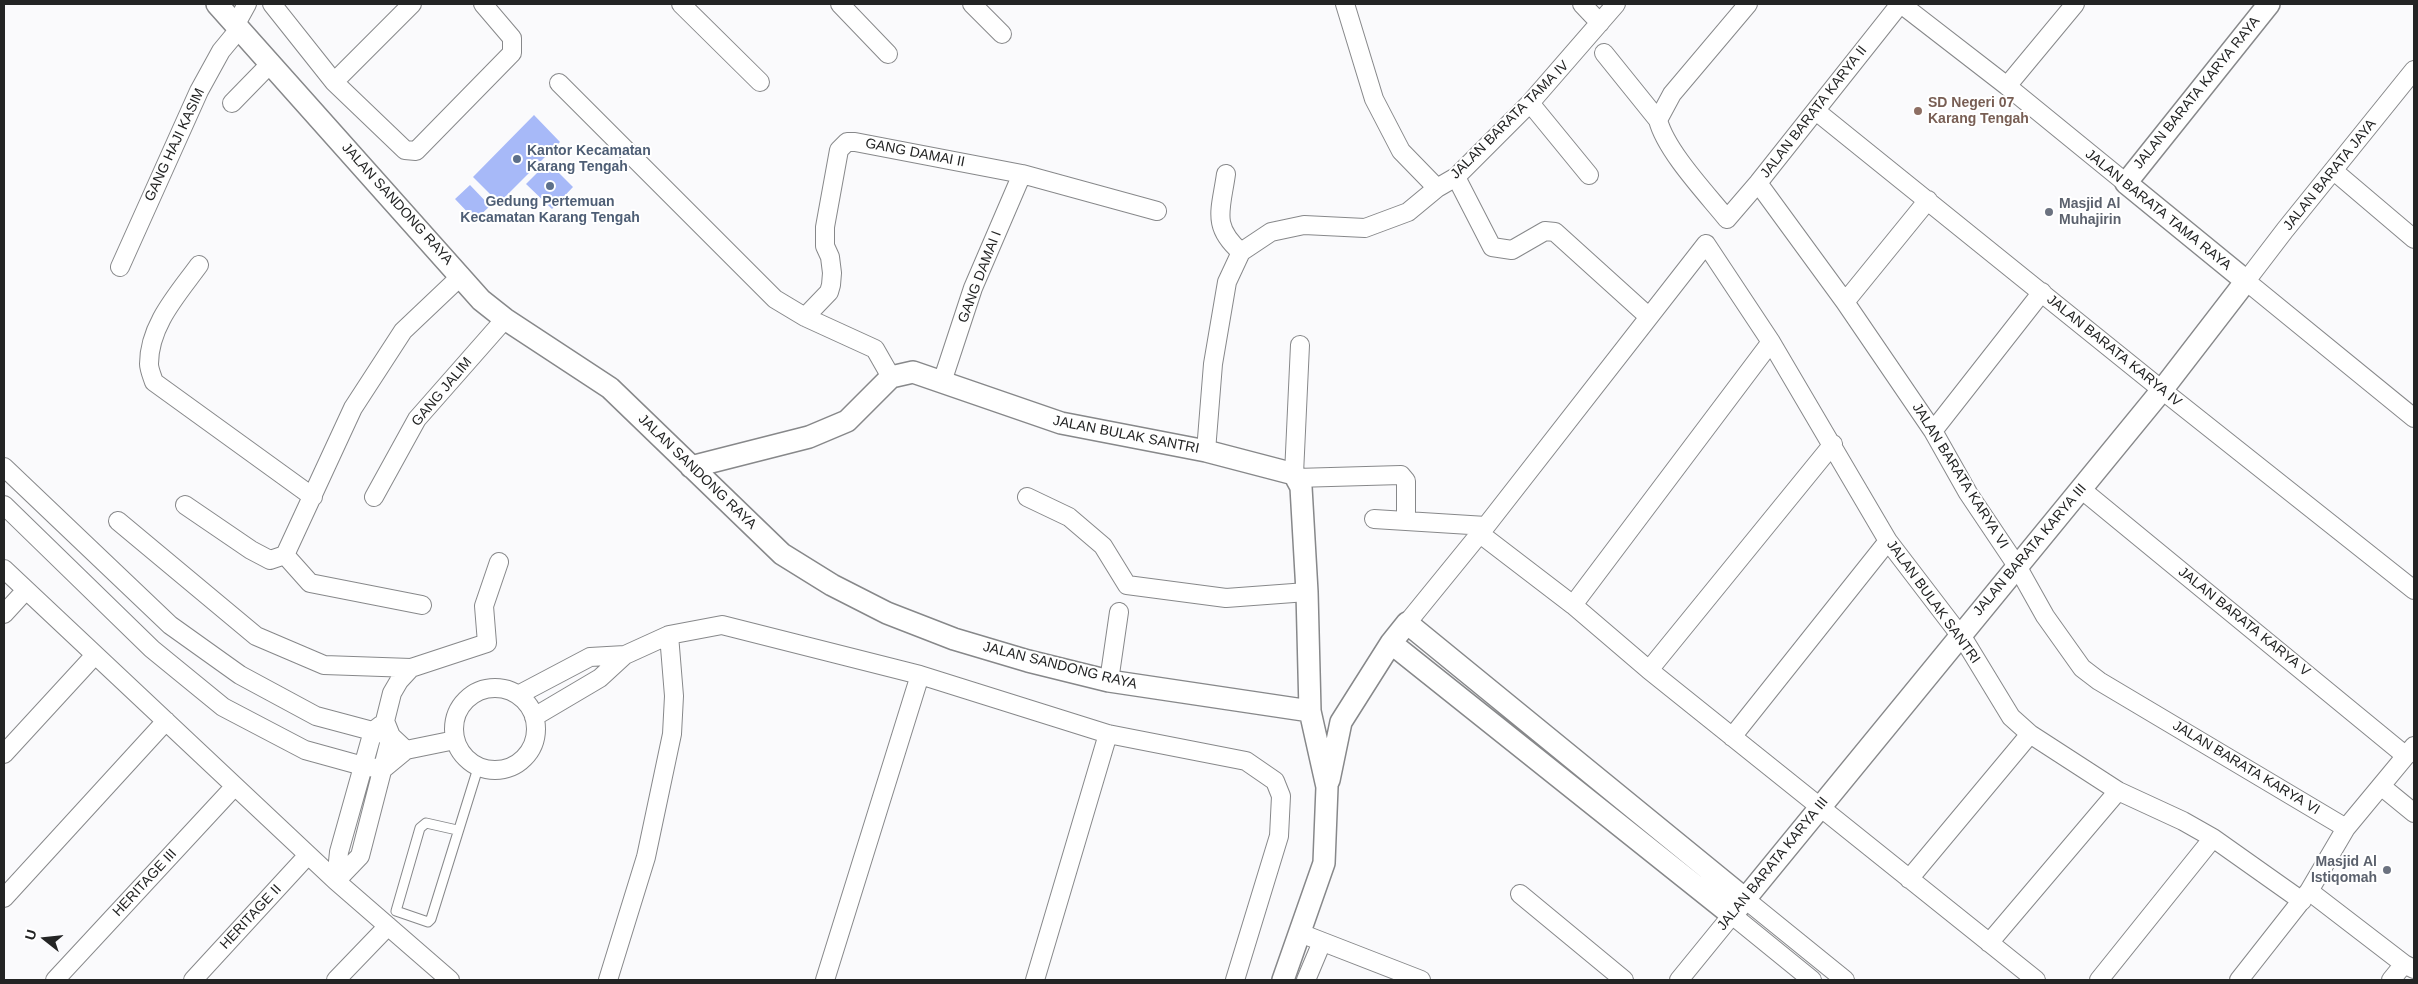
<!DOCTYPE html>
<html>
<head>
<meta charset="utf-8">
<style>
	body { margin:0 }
	#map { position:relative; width:2418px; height:984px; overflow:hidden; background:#fafafc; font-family:Arial,sans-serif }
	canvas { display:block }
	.frame { position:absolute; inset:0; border:5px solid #232424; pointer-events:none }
	.north { position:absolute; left:20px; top:914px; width:50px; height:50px; -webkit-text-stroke:4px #fff; paint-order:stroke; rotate:286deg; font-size:14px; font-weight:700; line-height:20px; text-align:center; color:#232424 }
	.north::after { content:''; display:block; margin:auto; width:18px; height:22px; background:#232424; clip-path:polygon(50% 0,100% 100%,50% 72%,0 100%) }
</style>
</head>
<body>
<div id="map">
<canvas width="2418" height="984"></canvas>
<div class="frame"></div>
<div class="north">U</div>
</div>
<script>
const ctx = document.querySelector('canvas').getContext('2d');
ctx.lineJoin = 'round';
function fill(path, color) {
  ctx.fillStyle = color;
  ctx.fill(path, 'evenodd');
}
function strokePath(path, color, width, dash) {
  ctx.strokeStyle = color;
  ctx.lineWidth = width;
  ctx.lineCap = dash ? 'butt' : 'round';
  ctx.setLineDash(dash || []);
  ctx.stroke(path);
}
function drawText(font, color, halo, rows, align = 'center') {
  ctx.font = font + ' Arial,sans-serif';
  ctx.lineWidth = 4;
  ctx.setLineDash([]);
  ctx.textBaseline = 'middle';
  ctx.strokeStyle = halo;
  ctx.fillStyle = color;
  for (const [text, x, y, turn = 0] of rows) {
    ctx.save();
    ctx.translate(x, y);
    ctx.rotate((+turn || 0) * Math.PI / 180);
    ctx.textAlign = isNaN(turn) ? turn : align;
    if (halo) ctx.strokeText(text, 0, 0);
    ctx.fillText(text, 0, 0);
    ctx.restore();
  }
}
fill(new Path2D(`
	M534 115 560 142 499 203 473 177Z
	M548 162 573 187 552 209 526 184Z
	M470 185 490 206 475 220 455 199Z`), '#a7b9f8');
const service = new Path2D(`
	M457 830 426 823 420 828 396 911 428 922 431 919 478 768`);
const minor = new Path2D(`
	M272 4 334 82 405 150 416 151 512 53V38L483 4
	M681 4 760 82
	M840 4 888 54
	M972 4 1002 34
	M1345 4 1374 99 1401 151 1437 188
	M1582 4 1600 23
	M1901 4 2007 86 2126 183
	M236 24 247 4
	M1604 53 1658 120C1666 151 1706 193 1727 219L1758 183 1900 4
	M2414 70 2285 230 2246 281 2414 418
	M334 82 412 4
	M559 83 775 299 805 317 875 349 891 377
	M2007 86 2075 4
	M232 103 271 63
	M1530 103 1589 175
	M1816 111 2162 390 2414 590
	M1658 120 1672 94 1748 4
	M2334 171 2414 239
	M1226 174C1221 210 1211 226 1241 252
	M1456 177 1492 247 1512 250 1545 231 1555 232 1649 317
	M1758 183 1845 302 1933 431 1968 493 2017 566 2045 616 2082 668 2099 681 2346 828
	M199 265C178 294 149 325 149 364 149 369 152 376 154 382L313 497
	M120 267 199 91 221 51 240 28
	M1845 302 1928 200
	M805 317 829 292 831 285 832 273 830 257 825 246V227L839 150 847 142H855L1022 174 1157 211
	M942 382 973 288 1022 174
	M1933 431 2042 292
	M1206 451 1213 364 1227 282 1241 252 1271 232 1304 225 1365 228 1408 212 1437 188 1456 177 1530 103 1616 4
	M4 467 170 625 240 675 316 716 391 736 406 750
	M1294 474 1300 345
	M1296 478 1401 475 1406 481V521
	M2081 489 2406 756
	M374 497 417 419 505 319
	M1027 497 1069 517 1103 546 1127 585 1226 598 1307 592
	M4 505 152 649 223 707 305 750 363 766 383 769 406 750 455 740
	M185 505 251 550 270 560 285 555 353 408 403 331 461 276
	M1374 519 1486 526
	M118 521 256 636 324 665 411 668
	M1479 533 1573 605 1649 670 2036 980
	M285 555 310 583 422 605
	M4 569 336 881 450 980
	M1573 605 1771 342
	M4 614 26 590
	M1407 623 1486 526 1706 244 1771 342 1888 541 1966 643 2011 717 2030 734 2118 791 2183 821 2213 838 2302 901
	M1649 670 1833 444
	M1109 681 1119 612
	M454 729a41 41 0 1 1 82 0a41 41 0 1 1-82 0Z
	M518 695 590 657 625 655
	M534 717 600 678 625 655 669 635 722 625 920 675 1108 734 1246 761 1275 781 1281 796 1279 836 1235 980
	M1732 737 1888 541
	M4 754 95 655
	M2381 786 2414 813
	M1909 879 2030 734
	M336 881 360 856 391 736 385 721 392 693 399 681 411 668 487 643 484 606 499 562
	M336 881 339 852 373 731 381 725
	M2309 891 2404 964 2414 969
	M1520 894 1624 980
	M4 898 166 721
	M1745 899 1845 980
	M1300 933 1421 980
	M1989 943 2118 791
	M55 980 235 786
	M193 980 308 855
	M336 980 388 926
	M608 980 646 857 672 734 674 696 669 635
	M825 980 920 675
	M1035 980 1108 734
	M1306 980 1322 942
	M1679 980 1732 915 1812 980
	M2099 980 2213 838
	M2239 980 2309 891 2346 828 2414 746
	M2391 980 2404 964`);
const tertiary = new Path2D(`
	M217 4 481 300 505 319 610 388 782 554 832 585 887 613 954 639 1028 661 1109 681 1310 711
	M691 467 809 437 847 421 891 377 913 372 1061 423 1206 451 1294 474 1301 487 1307 592 1310 711 1327 787 1324 863 1283 980
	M1391 643 1732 915 2162 390 2246 281 2126 183 2269 4
	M1329 780 1341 722 1391 643 1407 623 1745 899`);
strokePath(service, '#87888a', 11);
strokePath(minor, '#87888a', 20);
strokePath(tertiary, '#87888a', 24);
strokePath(service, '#fff', 9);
strokePath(minor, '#fff', 18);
strokePath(tertiary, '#fff', 21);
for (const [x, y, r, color] of [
	[1918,111,5,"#8d6e63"],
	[517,159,5,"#5c6f8a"],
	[550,186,5,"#5c6f8a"],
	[2049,212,5,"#6b7280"],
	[2387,870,5,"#6b7280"]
]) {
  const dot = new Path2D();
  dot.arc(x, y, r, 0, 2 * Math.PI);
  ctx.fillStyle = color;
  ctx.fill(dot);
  strokePath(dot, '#fff', 2);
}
drawText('14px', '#232424', '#fff', [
	["JALAN BARATA KARYA RAYA",2197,93,-51],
	["JALAN BARATA KARYA II",1814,112,-52],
	["JALAN BARATA TAMA IV",1510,120,-45],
	["GANG HAJI KASIM",175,145,-65],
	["GANG DAMAI II",915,153,11],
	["JALAN BARATA JAYA",2330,175,-51],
	["JALAN SANDONG RAYA",397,204,48],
	["JALAN BARATA TAMA RAYA",2158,210,39],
	["GANG DAMAI I",980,277,-69],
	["JALAN BARATA KARYA IV",2114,351,39],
	["GANG JALIM",442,392,-50],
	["JALAN BULAK SANTRI",1126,435,11],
	["JALAN SANDONG RAYA",697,472,44],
	["JALAN BARATA KARYA VI",1960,476,58],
	["JALAN BARATA KARYA III",2030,550,-50],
	["JALAN BULAK SANTRI",1933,602,54],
	["JALAN BARATA KARYA V",2244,622,39],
	["JALAN SANDONG RAYA",1060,666,14],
	["JALAN BARATA KARYA VI",2246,768,31],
	["JALAN BARATA KARYA III",1773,864,-51],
	["HERITAGE III",145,883,-47],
	["HERITAGE II",251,917,-47]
]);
drawText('bold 14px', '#785e54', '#fff', [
	["SD Negeri 07",1928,103],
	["Karang Tengah",1928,119]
], 'left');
drawText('bold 14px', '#4e5e75', '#fff', [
	["Kantor Kecamatan",527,151],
	["Karang Tengah",527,167],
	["Gedung Pertemuan",550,202,"center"],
	["Kecamatan Karang Tengah",550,218,"center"]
], 'left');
drawText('bold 14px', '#5b616d', '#fff', [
	["Masjid Al",2059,204],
	["Muhajirin",2059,220],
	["Masjid Al",2377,862,"right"],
	["Istiqomah",2377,878,"right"]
], 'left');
</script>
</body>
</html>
